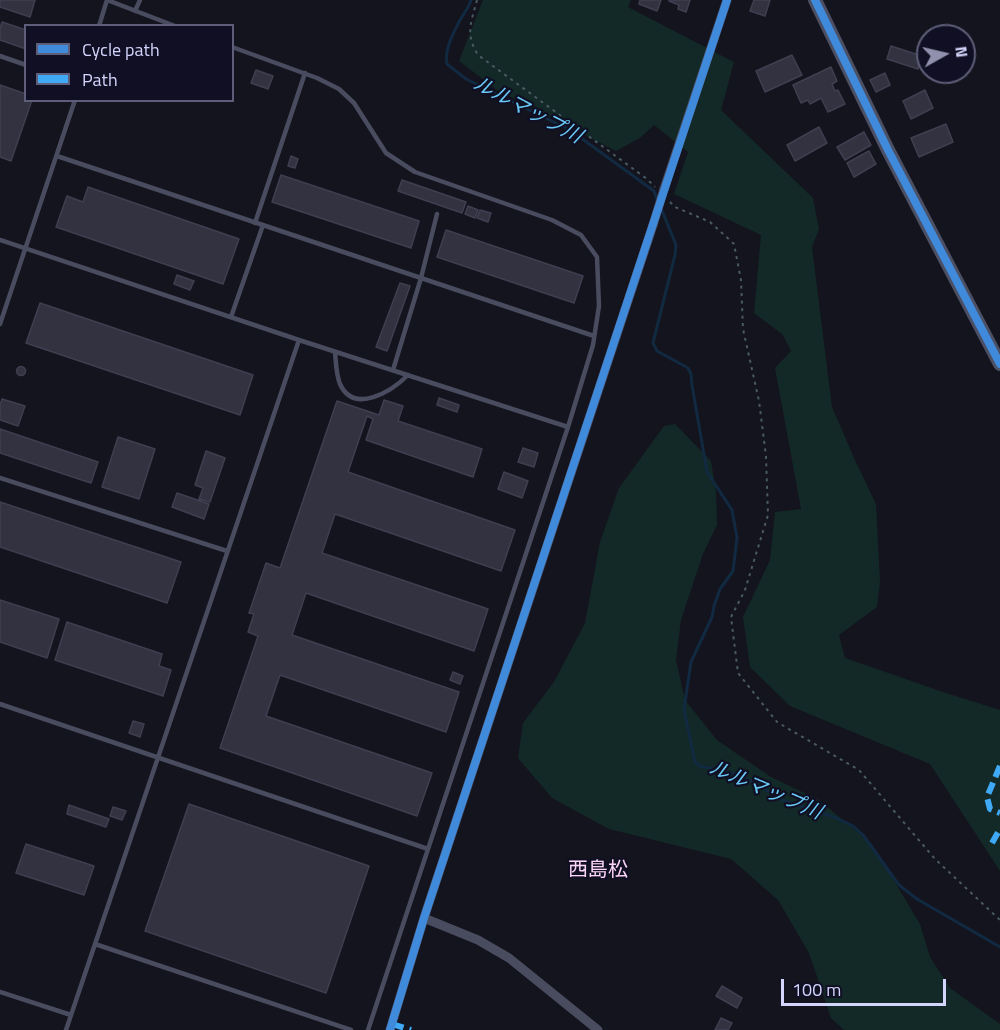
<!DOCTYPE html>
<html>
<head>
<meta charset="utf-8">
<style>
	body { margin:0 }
	#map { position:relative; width:1000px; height:1030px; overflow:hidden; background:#14141e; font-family:"Titillium Web",sans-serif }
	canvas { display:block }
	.legend { position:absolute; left:24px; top:24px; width:210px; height:78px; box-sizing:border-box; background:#100f23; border:2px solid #5e5e7a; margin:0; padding:8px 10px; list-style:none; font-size:18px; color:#d4d5fc }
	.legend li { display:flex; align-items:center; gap:12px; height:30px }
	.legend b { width:30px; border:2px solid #5e5e7a }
	.north { position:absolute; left:916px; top:24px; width:60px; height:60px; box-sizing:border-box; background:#100f23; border:2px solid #5e5e7a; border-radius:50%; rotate:82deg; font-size:16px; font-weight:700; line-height:24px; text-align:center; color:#d4d5fc }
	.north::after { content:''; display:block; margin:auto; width:21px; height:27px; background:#9191ae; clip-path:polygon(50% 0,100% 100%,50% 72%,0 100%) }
	.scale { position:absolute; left:781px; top:979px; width:165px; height:27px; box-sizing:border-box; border:3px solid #d4d5fc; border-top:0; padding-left:8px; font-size:18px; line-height:21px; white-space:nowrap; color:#d4d5fc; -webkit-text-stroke:4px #100f23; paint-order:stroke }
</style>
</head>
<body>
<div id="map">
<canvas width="1000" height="1030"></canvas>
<ul class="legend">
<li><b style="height:8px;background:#408adc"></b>Cycle path</li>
<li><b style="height:8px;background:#3fa9f5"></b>Path</li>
</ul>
<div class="north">N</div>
<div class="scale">100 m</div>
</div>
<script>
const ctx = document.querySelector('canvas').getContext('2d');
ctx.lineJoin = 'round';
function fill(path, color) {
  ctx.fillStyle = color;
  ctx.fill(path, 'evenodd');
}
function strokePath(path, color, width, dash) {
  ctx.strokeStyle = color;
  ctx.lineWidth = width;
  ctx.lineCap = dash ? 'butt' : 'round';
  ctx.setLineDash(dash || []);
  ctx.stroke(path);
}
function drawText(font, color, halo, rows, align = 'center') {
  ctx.font = font + ' "Titillium Web","Noto Sans JP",sans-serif';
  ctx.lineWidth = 4.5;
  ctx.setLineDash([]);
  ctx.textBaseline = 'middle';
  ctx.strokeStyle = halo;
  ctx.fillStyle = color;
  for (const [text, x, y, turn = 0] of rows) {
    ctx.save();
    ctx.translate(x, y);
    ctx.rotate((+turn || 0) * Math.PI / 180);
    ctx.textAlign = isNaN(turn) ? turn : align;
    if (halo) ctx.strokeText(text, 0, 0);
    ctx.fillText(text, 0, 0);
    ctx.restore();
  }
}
fill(new Path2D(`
	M483 0H631L628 7 734 62 721 110 813 198 819 229 812 247 832 407 855 460 876 504 880 582 877 607 839 635 845 658 946 693 1000 710V871L930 764 790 706 750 667 743 617 770 560 775 512 801 509 775 368 791 351 783 335 754 313 761 235 674 194 688 152 654 125 640 138 616 151 497 90 459 61Z
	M675 424 711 461 716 492 717 525 703 554 681 620 676 660 685 700 717 740 771 777 819 800 872 844 920 924 930 957 950 988 1000 1024V1030H844L831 1018 809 953 778 900 731 859 609 829 552 798 518 758 523 723 554 682 585 623 600 542 619 488 664 426Z`), '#132927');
strokePath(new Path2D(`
	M471 0C469 8 463 14 459 22 453 34 444 50 447 64L466 79 570 130 654 191 658 202
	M661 208 676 245 675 255 653 343 657 351 688 368 691 374 692 385 707 472 732 510 737 538 733 571 720 589 714 606 712 617 691 662 684 709 695 762 700 766 737 774 757 784 782 800 834 817 853 826 863 835 899 885 917 899 1000 947`), '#112a41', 3);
const building = new Path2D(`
	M0 0H35L30 17 0 7Z
	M640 0H661L657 11 639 4Z
	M669 0H690L686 12 678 9 679 5 669 1Z
	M754 0H770L765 16 750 11Z
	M2 22 26 30V49L0 40V29Z
	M891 46 922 56 918 69 887 59Z
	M792 55 802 75 765 92 756 71Z
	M831 67 837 81 832 84 835 91 838 90 845 104 828 112 821 98 810 104 808 100 801 103 793 85Z
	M256 70 273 76 268 89 251 83Z
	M885 73 890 85 876 92 870 80Z
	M0 85 26 94V100H32L11 161 0 157Z
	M925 90 933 108 911 119 903 101Z
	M946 124 953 142 919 157 911 138Z
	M819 127 827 143 795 161 787 145Z
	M864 132 871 145 845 160 837 147Z
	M869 151 876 164 854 177 847 163Z
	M291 156 298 159 295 168 288 166Z
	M281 175 419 221 411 248 272 202Z
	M402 180 466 202 462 213 398 191Z
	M88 187 239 239 223 284 56 227 67 196 83 202Z
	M468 206 478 210 475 218 465 214Z
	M480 210 491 213 488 222 477 218Z
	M446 230 583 276 574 303 437 257Z
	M177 275 194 281 190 290 174 284Z
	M400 283 410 286 387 351 376 347Z
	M40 303 253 375 240 415 26 343Z
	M16.5 371a4.5 4.5 0 1 1 9 0a4.5 4.5 0 1 1-9 0Z
	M439 398 459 405 457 412 437 405Z
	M2 399 25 406 18 426 0 420V405Z
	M384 400 403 406 398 421 482 449 473 477 366 440 373 419 367 416 348 472 515 530 501 571 335 514 322 553 488 609 474 651 306 593 292 635 459 692 446 732 280 675 266 716 432 773 417 816 220 748 258 636 248 632 254 614 249 613 266 563 280 568 337 401 379 415Z
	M0 429 98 462 91 483 0 453Z
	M118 437 155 449 139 499 102 487Z
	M523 448 538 453 534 467 518 462Z
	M206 451 225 458 210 502 199 499 203 488 195 485Z
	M504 472 528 481 522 498 498 489Z
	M177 493 209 504 204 519 172 507Z
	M0 502 181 562 167 603 0 547Z
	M0 600 59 619 47 658 0 642Z
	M67 622 162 654 159 666 171 670 163 696 55 660Z
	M453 672 463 676 460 684 450 680Z
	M133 721 144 724 140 737 129 733Z
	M189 804 369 866 326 993 145 931Z
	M69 805 109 819 106 827 67 814Z
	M113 807 126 811 122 820 110 816Z
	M26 844 94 866 84 895 16 873Z
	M722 986 742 998 737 1008 716 996Z
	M721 1018 732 1023 728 1030H715Z`);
fill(building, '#323240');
strokePath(building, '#403f51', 1.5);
strokePath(new Path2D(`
	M477 0C471 23 465 34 478 55L647 179 655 187
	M670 202 675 207 710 222 734 244 741 280 743 329 759 401 766 456 768 515 745 590 731 617 738 673 777 722 859 770 935 859 1000 920`), '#4a5a63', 2, [3, 4.5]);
strokePath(new Path2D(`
	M107 0 175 26
	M135 11 140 0
	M99 26 107 0
	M232 47 317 78 339 89 354 103 386 153 415 172 552 220 581 235 597 257 599 306 593 345 568 427 368 1030
	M0 56 26 65
	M57 156 594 336
	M255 223 305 73
	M0 240 299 340 568 427
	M231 317 263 225
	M0 324 75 100
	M335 352C336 363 336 374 340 384 354 415 392 391 408 375
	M393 370 421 278 437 214
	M0 478 227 551
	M0 704 428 849
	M95 944 351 1030
	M0 992 71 1015
	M66 1030 299 340`), '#494b5f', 4.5);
strokePath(new Path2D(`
	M664 189 727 0
	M424 918 478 940 509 958 598 1030
	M390 1030 424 918 653 225`), '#494b5f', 9);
strokePath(new Path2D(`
	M815 0 888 150 1000 364`), '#4c5065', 14);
strokePath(new Path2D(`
	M653 225 664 189`), '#494b5f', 9);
strokePath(new Path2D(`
	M1000 766 987 797 990 809 1000 813
	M992 843 1000 829
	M392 1024 411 1030`), '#3fa9f5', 6, [12, 6]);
strokePath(new Path2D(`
	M815 0 888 150 1000 364
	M390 1030 424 918 727 0`), '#408adc', 8);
drawText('italic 20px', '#68c8f6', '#100f23', [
	["ルルマップ川",527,111,28],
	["ルルマップ川",765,791,23]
]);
drawText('20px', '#fcd6f4', '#100f23', [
	["西島松",598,871]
]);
</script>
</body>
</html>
